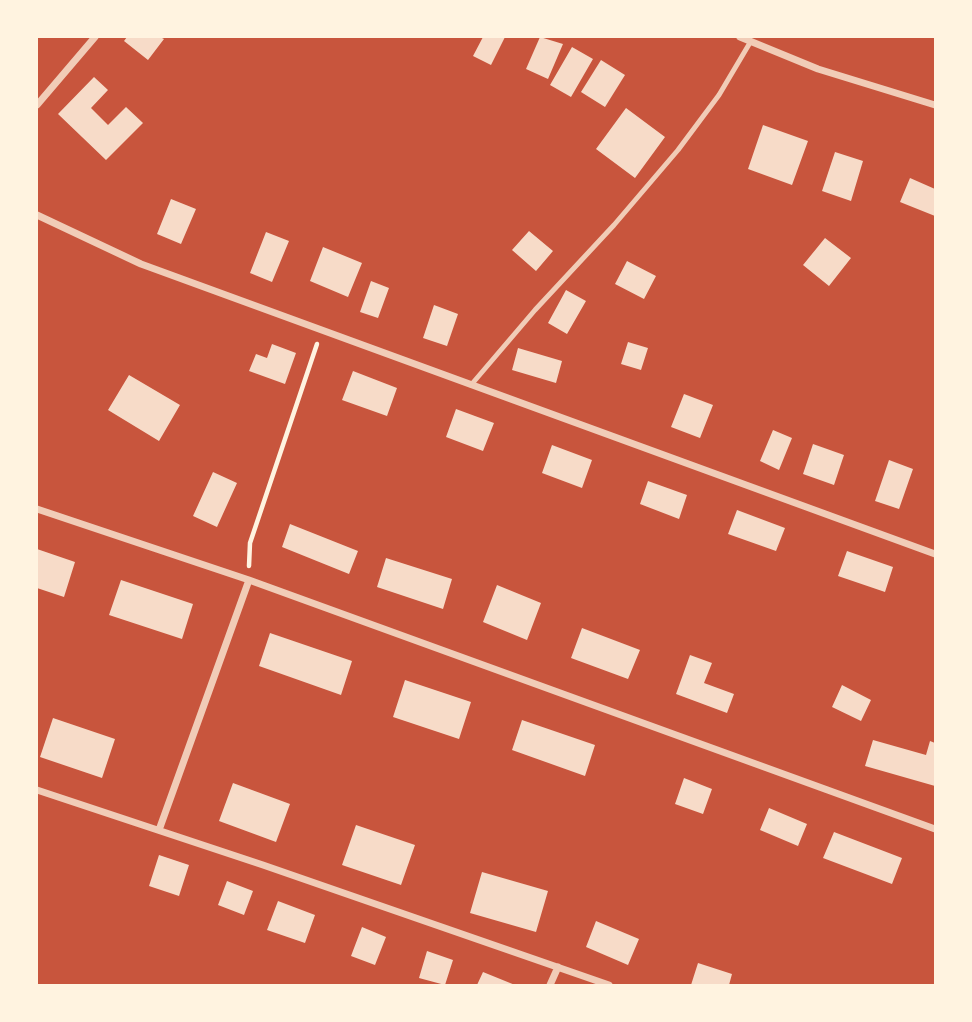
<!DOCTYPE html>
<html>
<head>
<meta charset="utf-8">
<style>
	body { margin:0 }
	#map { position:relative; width:972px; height:1022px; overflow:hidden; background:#c8553d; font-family:"IBM Plex Sans",sans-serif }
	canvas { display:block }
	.frame { position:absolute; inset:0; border:38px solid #fff3e0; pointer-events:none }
</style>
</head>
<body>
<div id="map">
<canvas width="972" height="1022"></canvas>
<div class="frame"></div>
</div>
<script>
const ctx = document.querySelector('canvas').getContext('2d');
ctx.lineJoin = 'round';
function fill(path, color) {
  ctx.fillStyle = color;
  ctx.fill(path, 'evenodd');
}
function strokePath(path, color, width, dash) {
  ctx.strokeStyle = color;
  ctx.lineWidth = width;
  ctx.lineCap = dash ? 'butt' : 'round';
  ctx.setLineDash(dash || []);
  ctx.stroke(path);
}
fill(new Path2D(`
	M127 37H160L164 39 148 60 124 41Z
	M483 37H505L491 65 473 56Z
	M540 37 563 44 548 79 526 69Z
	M572 47 593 59 571 97 550 85Z
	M601 60 625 75 605 107 581 92Z
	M94 77 108 90 91 108 108 125 126 107 143 123 106 160 58 114Z
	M626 108 665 137 635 178 596 149Z
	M763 125 808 141 792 185 748 169Z
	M835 152 863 161 851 201 822 191Z
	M910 178 935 189V216L900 202Z
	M171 199 196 209 181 244 157 234Z
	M529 231 553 251 536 271 512 250Z
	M266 232 289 241 272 282 250 273Z
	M825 238 851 258 829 286 803 265Z
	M323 247 362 263 348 297 310 281Z
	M627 261 656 276 644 299 615 284Z
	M371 281 389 288 378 318 360 312Z
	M566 290 586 301 567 334 548 323Z
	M434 305 458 314 447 346 423 338Z
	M628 342 648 348 641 370 621 364Z
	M272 344 296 353 285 384 249 371 256 354 267 358Z
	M518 348 562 361 556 383 512 370Z
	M353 371 397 388 387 416 342 400Z
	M129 375 180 405 159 441 108 410Z
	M684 394 713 405 700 438 671 427Z
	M456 409 494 423 483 451 446 437Z
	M773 430 792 438 779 470 760 461Z
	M813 444 844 455 834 485 803 474Z
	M552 445 592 460 582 488 542 473Z
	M889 460 913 469 899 509 875 501Z
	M213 472 237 483 217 527 193 516Z
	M648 481 687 495 679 519 640 504Z
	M737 510 785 528 776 551 728 534Z
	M290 524 358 551 349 574 282 547Z
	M37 549 75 562 64 597 37 588Z
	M847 551 893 567 885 592 838 576Z
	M386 558 452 579 443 609 377 587Z
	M121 580 193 604 182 639 109 615Z
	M497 585 541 603 527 640 483 622Z
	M582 628 640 650 628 679 571 658Z
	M270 633 352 661 341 695 259 666Z
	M690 655 712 663 704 683 734 694 727 713 676 694Z
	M405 680 471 702 459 739 393 717Z
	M842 685 871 700 861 721 832 707Z
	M53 718 115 739 102 778 40 757Z
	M522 720 595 745 585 776 512 750Z
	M873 740 926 755 930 741 935 743V786L865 766Z
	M684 778 712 789 703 814 675 804Z
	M233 783 290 804 276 842 219 821Z
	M769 808 807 824 798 846 760 830Z
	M356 825 415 845 401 885 342 865Z
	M834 832 902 858 892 884 823 858Z
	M159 855 189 865 179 896 149 886Z
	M482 872 548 891 536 932 470 913Z
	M227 881 253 891 244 915 218 905Z
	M278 901 315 915 305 943 267 930Z
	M596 921 639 939 628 965 586 947Z
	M362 927 386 937 375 965 351 956Z
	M427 951 453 960 445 985 419 978Z
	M698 963 732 974 729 985H691Z
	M483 972 515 985H477Z`), '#f7dbc8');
strokePath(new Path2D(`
	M249 566 250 543 317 344`), '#fff3e0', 4.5);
strokePath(new Path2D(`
	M471 385 535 310 614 225 678 150 719 95 751 41`), '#f1ccb7', 5);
strokePath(new Path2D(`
	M740 37 818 69 935 105
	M37 105 95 37
	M37 215 141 264 935 554
	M37 509 249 580 935 829
	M37 790 263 865 609 985
	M159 830 249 580
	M550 985 558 967`), '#f1ccb7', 7);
</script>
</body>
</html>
